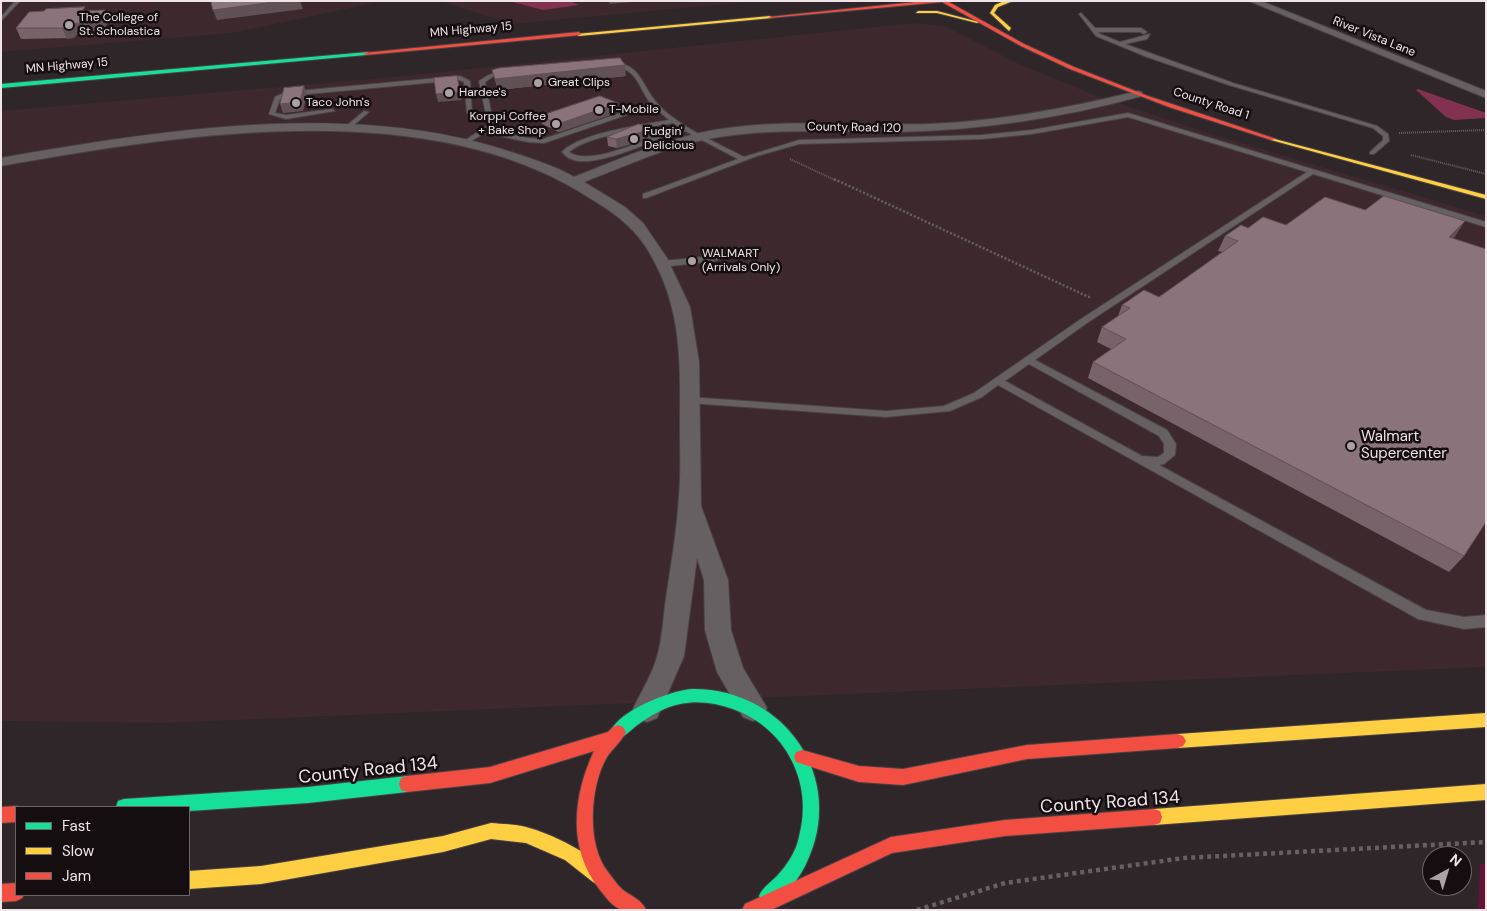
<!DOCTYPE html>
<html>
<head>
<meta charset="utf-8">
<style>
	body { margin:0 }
	#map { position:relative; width:1487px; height:911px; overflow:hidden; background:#2e2628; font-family:"DM Sans",sans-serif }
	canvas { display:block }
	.frame { position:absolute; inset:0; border:2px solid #efe4e7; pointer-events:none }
	.legend { position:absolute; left:15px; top:806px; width:175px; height:90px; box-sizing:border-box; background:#150e10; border:1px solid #6c6466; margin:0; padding:6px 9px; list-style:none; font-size:15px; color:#efe4e7 }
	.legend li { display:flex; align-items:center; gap:10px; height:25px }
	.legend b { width:25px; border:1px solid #6c6466 }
	.north { position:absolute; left:1422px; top:846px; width:50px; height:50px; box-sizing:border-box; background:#150e10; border:1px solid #6c6466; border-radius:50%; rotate:39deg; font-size:14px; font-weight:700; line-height:20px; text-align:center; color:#efe4e7 }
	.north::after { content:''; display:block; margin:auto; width:18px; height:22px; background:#aba2a4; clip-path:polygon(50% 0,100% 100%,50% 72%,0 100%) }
</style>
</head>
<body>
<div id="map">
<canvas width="1487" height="911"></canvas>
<div class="frame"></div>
<ul class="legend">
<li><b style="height:6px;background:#16e098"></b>Fast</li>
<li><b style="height:6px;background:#ffcf43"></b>Slow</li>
<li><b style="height:6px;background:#f24e42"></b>Jam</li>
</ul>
<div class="north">N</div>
</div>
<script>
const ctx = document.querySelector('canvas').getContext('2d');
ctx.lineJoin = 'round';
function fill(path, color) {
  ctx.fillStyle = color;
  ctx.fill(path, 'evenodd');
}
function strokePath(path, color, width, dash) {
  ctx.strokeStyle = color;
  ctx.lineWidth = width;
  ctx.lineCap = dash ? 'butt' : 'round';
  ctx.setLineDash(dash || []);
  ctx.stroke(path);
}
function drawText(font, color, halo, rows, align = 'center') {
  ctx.font = font + ' "DM Sans",sans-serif';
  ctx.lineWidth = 5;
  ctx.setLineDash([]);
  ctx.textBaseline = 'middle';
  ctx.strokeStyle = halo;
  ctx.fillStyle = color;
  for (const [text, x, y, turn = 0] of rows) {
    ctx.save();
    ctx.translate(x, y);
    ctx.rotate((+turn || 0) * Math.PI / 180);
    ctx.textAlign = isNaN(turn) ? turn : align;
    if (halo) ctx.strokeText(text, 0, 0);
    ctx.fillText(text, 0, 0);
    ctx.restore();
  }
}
fill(new Path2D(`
	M1 1H384L232 33 1 52Z
	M440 1H760L511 24Z
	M914 23 945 26 1019 64 1092 94 1208 133 1486 216V667L164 723 1 721V111L383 78Z`), '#3d282e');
fill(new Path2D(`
	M1480 864H1486V910H1478Z`), '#601535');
fill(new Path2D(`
	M509 1H570L579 5 543 10Z
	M1418 89 1486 113V118L1454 120 1446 117 1416 90Z`), '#823150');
const lane = new Path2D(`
	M15 1H20L1 21V17Z
	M1081 13 1095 28H1141L1147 32 1144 34 1140 32H1098L1100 34 1120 42 1150 34 1147 39 1125 44 1233 83 1377 126 1388 134 1389 141 1374 154H1370V152L1383 140V136L1373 128 1229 85 1147 57 1096 36 1079 14Z
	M610 61C642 65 639 81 656 102 676 126 716 142 744 157L799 140 982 135 1032 130 1128 113 1486 222V227L1313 174 1087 323 1035 360 1167 430 1176 444 1175 455 1164 464 1159 465 1426 610 1464 617 1486 615V627L1464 629 1418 619 998 385 982 397 950 411 886 417 689 403 684 400 689 397 886 411 944 406 974 393 1081 319 1307 172 1128 117 1032 134 982 139 799 144 757 156 646 198H643V194L738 159 683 130C659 138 594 170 571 159 567 158 564 154 562 152 579 133 642 125 669 120L653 106 544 143 528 142 485 133 466 144 461 143 488 125 479 81C487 75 500 69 510 73L494 76 485 82 494 126 489 130 528 138 543 139 650 103C635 80 638 70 608 64ZM673 123 679 127C654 135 591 168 569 152 589 135 647 128 673 123ZM1029 364 1159 436 1164 444V453L1158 457 1142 456 1005 381Z
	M460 76 470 81 472 114 467 113 464 82 459 80 287 96 280 99 275 113 286 115 332 109 335 111 286 119 269 114 275 97 286 92Z
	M364 111 369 112 348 130H344V128Z
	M740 247H743V251L714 261 663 267 659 264 663 261 713 256Z`);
const street = new Path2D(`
	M1249 1H1261L1486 91V98Z
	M1138 91 1142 92V96C1062 118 982 130 898 132 837 133 774 127 713 138 668 146 626 166 584 182L625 207 643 223 667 258 690 307 699 362 701 506 728 580 731 630 743 668 767 708 763 717 753 721 743 717 717 672 705 630 704 580 697 558 684 656 657 718 647 722 637 718 633 709C641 692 652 675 657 657 662 640 663 622 665 605 670 569 677 533 679 496 681 475 680 453 680 432 680 364 684 307 646 247 629 221 606 208 580 192 419 95 177 135 1 166V158C162 130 356 99 514 153 535 160 555 166 574 177 620 159 665 139 714 130 785 118 858 126 929 124 1001 121 1069 108 1138 91Z`);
const fast = new Path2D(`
	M368 52 366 55 1 88V84Z
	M692 689C785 688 848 779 806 864 798 880 785 898 768 905L762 902 759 896C763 887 770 883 777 876 787 865 796 852 799 837 814 783 786 728 733 709 716 703 698 700 680 704 664 707 650 716 636 726 630 731 625 736 618 739L613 737 610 732C620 710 669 691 692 689Z
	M407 776 413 778 415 784 413 790 407 792 308 803 189 811V807H116L118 801 124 799 308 787Z`);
const slow = new Path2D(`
	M1004 1H1013L998 7 994 13 1011 28 1009 31 990 13 995 5Z
	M918 11H937L979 22 977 23 937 13H916Z
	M770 16 772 18 579 36 576 34Z
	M1271 138 1486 195V199L1271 140Z
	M1486 713V727L1178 748 1173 746 1170 741 1173 736 1178 734Z
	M1486 784V800L1154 825 1148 823 1146 817 1148 811 1154 809Z
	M491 823C502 824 515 824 526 827 547 832 600 856 608 876L605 882 599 885 593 882 565 860 526 843 491 839 443 852 261 884 189 889V871L261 866 443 836Z`);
const jam = new Path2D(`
	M925 1H947L1024 44 1074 67 1148 96 1276 139 1271 140 1169 107 1070 69 1021 46 942 2 770 18 768 17Z
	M579 32 581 35 366 55 363 53Z
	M618 725 623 727 626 732C621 742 613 748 607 757 590 786 586 844 608 872 613 878 617 885 623 890 631 896 642 900 646 910 639 910 630 911 623 910 613 908 606 897 600 890 567 848 573 796 594 751L490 783 407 792 401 790 399 784 401 778 407 776 490 767 608 732 613 727Z
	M1178 734 1183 736 1186 741 1183 746 1178 748 1027 759 903 785 859 782 802 764 796 762 794 757 796 752 802 750 859 766 903 769 1027 745Z
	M16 806 20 807H16V822L1 823V807Z
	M1154 809 1160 811 1162 817 1160 823 1154 825 1005 836 892 853 771 910H742L745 904 891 837 1005 820Z
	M16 883V895H24L22 898 16 901 1 902V884Z`);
strokePath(lane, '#494244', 2);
strokePath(street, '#494244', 2);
strokePath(fast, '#494244', 2);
strokePath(slow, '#494244', 2);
strokePath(jam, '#494244', 2);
strokePath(new Path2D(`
	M1399 133 1486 130
	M1411 155 1486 174
	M790 159 837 181`), '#656061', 2, [1, 1]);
strokePath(new Path2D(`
	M834 179 1091 298`), '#656061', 2.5, [2, 2]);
strokePath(new Path2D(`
	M917 910 1005 883 1184 858 1486 842`), '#656061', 4.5, [4, 4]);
fill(lane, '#676062');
fill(street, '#676062');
fill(fast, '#16e098');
fill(slow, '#ffcf43');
fill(jam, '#f24e42');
fill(new Path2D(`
	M105 10 110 20 104 28 76 35 74 38 21 39 16 28 87 11Z
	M492 70 626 76 498 90Z
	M618 103 619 112 559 132 542 124 540 116Z
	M650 128 651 137 650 138 617 148 608 146 607 137Z
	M1286 225 1456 235 1453 238 1464 556 1449 572 1088 378 1093 362 1111 349 1097 342 1102 327 1118 316 1122 305 1159 297 1223 252 1218 251 1225 236 1248 228Z`), '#776369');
fill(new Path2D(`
	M281 1H300L303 9 217 20 213 10Z
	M609 1H642L610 4Z
	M105 10 110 20 104 28 76 35 74 38 67 39 62 28Z
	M625 65 626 76 498 90 495 79Z
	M457 76 462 100 438 102 436 94Z
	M304 86 307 94 303 111 283 113 280 104Z
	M618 103 619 112 559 132 558 124Z
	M650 128 651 137 650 138 617 148 616 139Z
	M1465 221 1456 235 1440 251 1449 237Z`), '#615055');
const building = new Path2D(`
	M211 1H281L213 10Z
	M85 7 82 11 105 10 99 18 71 25 69 28H16L29 12 44 11 46 9Z
	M620 58 625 65 495 79 492 70 499 68Z
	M457 76 460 92 436 94 434 78Z
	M304 86 300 102 280 104 284 88Z
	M600 96 618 103 558 124 540 116Z
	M639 124 650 128 649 130 616 139 607 137Z
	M1384 196 1465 221 1449 237 1486 249V522L1464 556 1093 362 1126 339 1102 327 1130 308 1122 305 1144 290 1159 297 1238 241 1225 236 1241 225 1248 228 1263 217 1286 225 1325 197 1365 210Z`);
fill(building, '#8a737a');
strokePath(building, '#615055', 1);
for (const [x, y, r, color] of [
	[69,25,5,"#aba2a4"],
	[538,83,5,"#aba2a4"],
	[449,93,5,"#aba2a4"],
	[296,103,5,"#aba2a4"],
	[599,110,5,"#aba2a4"],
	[556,124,5,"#aba2a4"],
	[634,139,5,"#aba2a4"],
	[692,261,5,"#aba2a4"],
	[1351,446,5,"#aba2a4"]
]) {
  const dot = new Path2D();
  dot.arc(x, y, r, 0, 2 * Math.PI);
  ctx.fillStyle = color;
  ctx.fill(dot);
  strokePath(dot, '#150e10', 2);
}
drawText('12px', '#efe4e7', '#150e10', [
	["The College of",79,18],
	["St. Scholastica",79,32],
	["Great Clips",548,83],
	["Hardee's",459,93],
	["Taco John's",306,103],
	["T-Mobile",609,110],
	["Korppi Coffee",546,117,"right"],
	["+ Bake Shop",546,131,"right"],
	["Fudgin'",644,132],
	["Delicious",644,146],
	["WALMART",702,254],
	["(Arrivals Only)",702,268]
], 'left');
drawText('12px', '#efe4e7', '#150e10', [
	["MN Highway 15",471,30,-5],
	["River Vista Lane",1374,37,22],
	["MN Highway 15",67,66,-5],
	["County Road 1",1211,104,18],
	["County Road 120",854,128,1]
]);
drawText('15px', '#efe4e7', '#150e10', [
	["Walmart",1361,437],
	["Supercenter",1361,454]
], 'left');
drawText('18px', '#efe4e7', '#150e10', [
	["County Road 134",368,771,-6],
	["County Road 134",1110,803,-4]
]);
</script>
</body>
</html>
